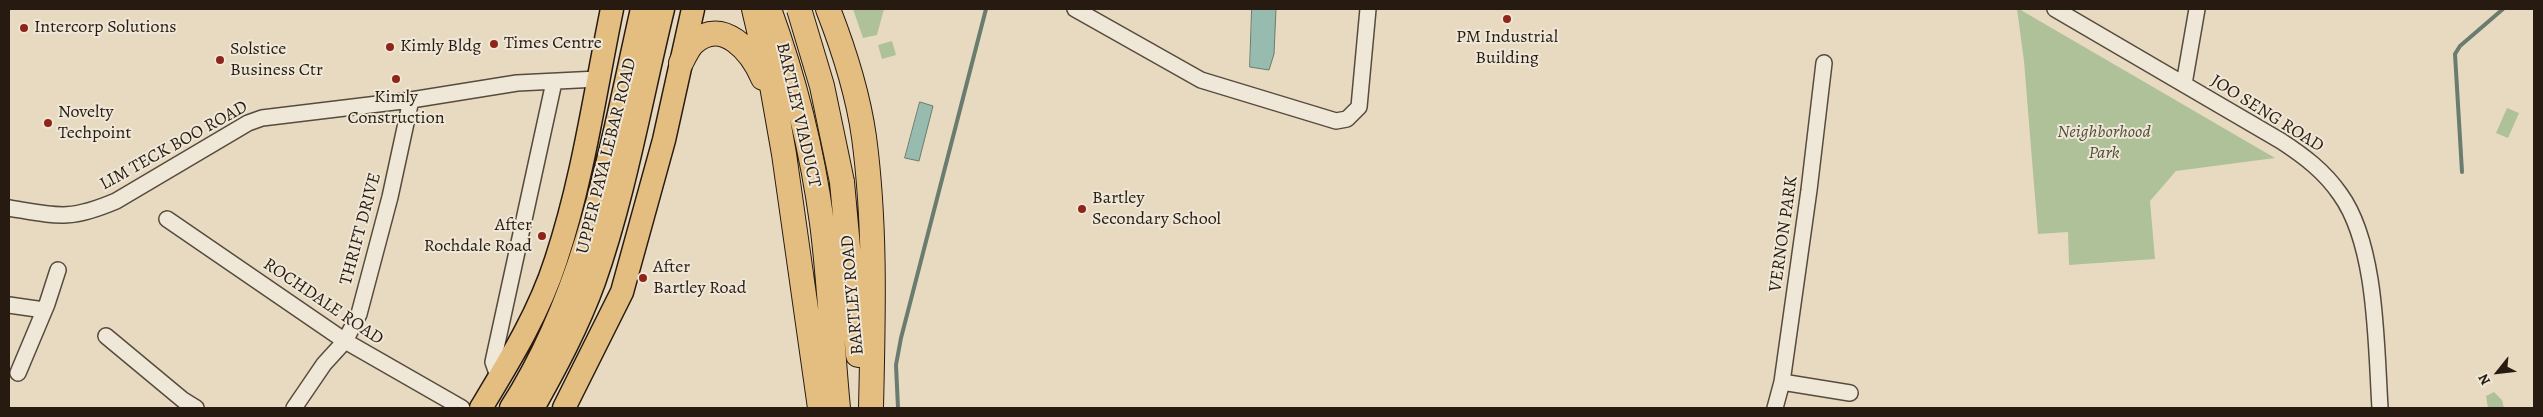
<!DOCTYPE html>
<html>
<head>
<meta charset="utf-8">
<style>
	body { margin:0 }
	#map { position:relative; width:2543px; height:417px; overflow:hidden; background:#e7dac1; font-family:Alegreya,serif }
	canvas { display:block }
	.frame { position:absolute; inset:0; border:10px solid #271b11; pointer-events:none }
	.north { position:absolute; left:2473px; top:347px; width:50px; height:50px; -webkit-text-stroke:4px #efe7d7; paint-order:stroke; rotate:241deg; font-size:14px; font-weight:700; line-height:20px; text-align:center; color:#271b11 }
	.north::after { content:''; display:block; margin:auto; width:18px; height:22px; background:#271b11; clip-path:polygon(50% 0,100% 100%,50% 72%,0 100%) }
</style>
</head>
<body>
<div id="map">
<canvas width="2543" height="417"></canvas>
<div class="frame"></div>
<div class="north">N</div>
</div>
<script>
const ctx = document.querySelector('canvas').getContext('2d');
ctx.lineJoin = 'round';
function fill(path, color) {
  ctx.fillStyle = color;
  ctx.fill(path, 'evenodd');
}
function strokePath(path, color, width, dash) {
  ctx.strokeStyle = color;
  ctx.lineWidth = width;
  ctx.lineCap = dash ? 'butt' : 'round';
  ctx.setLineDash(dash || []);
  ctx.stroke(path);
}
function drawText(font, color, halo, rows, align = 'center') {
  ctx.font = font + ' Alegreya,serif';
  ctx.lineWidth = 4;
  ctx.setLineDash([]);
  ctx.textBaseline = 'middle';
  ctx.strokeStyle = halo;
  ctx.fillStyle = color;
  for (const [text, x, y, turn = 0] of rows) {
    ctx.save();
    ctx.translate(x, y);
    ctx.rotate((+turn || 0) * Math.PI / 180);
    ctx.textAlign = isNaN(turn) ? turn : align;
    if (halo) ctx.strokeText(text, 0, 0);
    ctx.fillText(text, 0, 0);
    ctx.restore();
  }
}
fill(new Path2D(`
	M853 9H884L877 35 863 38Z
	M2017 9H2019L2275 158 2176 171 2150 201 2155 259 2069 265 2068 232 2038 234 2024 61Z
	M892 41 896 55 882 59 878 45Z
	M2507 108 2519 113 2508 138 2496 133Z
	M2494 392 2502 400 2504 408H2488L2486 396Z`), '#afc198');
const water = new Path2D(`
	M1252 9H1276L1274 54 1269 70 1250 67Z
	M920 102 933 106 919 161 905 158Z`);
fill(water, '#97bbae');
strokePath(water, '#6a7b6f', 1);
strokePath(new Path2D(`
	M2462 172 2455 54 2460 46 2503 9
	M898 408 896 365 901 338 986 9`), '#6a7b6f', 4);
const minor = new Path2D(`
	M1075 9 1201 80 1336 121 1347 119 1359 107 1368 9
	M2055 9 2281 141C2304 156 2324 171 2340 194 2377 245 2376 345 2380 408
	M2184 84 2197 9
	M9 208C57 216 69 221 116 201L248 123 262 118 411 100 517 83 598 79
	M167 219 345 341 462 408
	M9 305 44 310
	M106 336 183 400 196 408
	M18 373 47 304 58 270
	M499 379 493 362 554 82
	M1782 382 1850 393
	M294 408 324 364 345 341 359 314 390 197 411 100
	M1775 408 1782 382 1809 190 1824 63`);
const primary = new Path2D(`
	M481 408C510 360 539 313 556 260 583 179 595 92 612 9
	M511 408C588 288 611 146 642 9
	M533 408C556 367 578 326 594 282 625 194 641 99 663 9
	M564 408 622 292 664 140 693 9`);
const trunk = new Path2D(`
	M754 9 772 86 784 154 820 408
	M769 9C794 78 812 149 822 223 830 284 832 347 838 408
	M828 9C844 50 858 94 864 137 876 227 873 318 871 408
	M681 63C684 57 688 48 693 43 723 16 752 52 763 78
	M842 182 858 355`);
strokePath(minor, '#574b3d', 18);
strokePath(primary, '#271b11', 25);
strokePath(trunk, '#271b11', 26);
strokePath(minor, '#efe7d7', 15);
strokePath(primary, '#e4bd80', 22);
strokePath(trunk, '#e4bd80', 24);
const trunkBridge = new Path2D(`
	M799 9 822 86 842 182`);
strokePath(trunkBridge, '#271b11', 26, []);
strokePath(trunkBridge, '#e4bd80', 24);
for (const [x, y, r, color] of [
	[1507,19,5,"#8f2418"],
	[24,28,5,"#8f2418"],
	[494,44,5,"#8f2418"],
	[390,47,5,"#8f2418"],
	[220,60,5,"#8f2418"],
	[396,79,5,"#8f2418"],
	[48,123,5,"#8f2418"],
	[1082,209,5,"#8f2418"],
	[542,236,5,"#8f2418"],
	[643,278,5,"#8f2418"]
]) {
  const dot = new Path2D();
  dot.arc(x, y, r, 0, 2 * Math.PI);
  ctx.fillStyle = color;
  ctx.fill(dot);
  strokePath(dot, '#efe7d7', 2);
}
drawText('18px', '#271b11', '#efe7d7', [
	["Intercorp Solutions",34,28],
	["PM Industrial",1507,38,"center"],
	["Building",1507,59,"center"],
	["Times Centre",504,44],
	["Kimly Bldg",400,47],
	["Solstice",230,50],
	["Business Ctr",230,71],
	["Kimly",396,98,"center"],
	["Construction",396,119,"center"],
	["Novelty",58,113],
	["Techpoint",58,134],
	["Bartley",1092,199],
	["Secondary School",1092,220],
	["After",532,226,"right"],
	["Rochdale Road",532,247,"right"],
	["After",653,268],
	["Bartley Road",653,289]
], 'left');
drawText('18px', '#271b11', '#efe7d7', [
	["JOO SENG ROAD",2267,114,32],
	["BARTLEY VIADUCT",798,115,77],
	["LIM TECK BOO ROAD",174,146,-29],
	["UPPER PAYA LEBAR ROAD",607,156,-76],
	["THRIFT DRIVE",361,229,-75],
	["VERNON PARK",1784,234,-82],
	["BARTLEY ROAD",853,295,-95],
	["ROCHDALE ROAD",323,302,34]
]);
drawText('italic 18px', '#504d3a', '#efe7d7', [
	["Neighborhood",2104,133],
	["Park",2104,154]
]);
</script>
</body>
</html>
